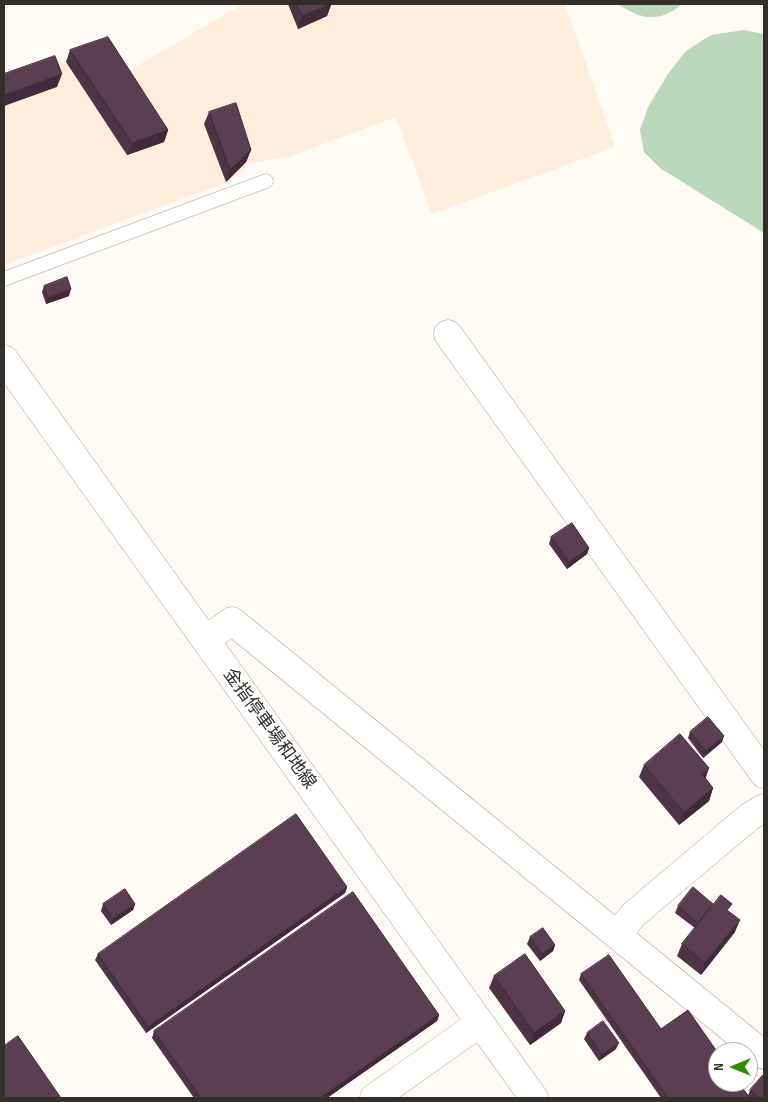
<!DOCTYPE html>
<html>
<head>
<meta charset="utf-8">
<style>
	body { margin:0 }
	#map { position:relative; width:768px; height:1102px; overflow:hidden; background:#fefaf6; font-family:"Sofia Sans Condensed",sans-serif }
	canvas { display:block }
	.frame { position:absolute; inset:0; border:5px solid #332f2b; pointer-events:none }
	.north { position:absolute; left:708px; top:1042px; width:50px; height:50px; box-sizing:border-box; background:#fff; border:1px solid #adacaa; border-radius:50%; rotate:270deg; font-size:14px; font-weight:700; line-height:20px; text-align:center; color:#332f2b }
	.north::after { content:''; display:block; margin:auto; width:18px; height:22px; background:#2e8e04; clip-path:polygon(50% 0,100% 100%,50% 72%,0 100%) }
</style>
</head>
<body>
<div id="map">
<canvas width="768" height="1102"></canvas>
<div class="frame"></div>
<div class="north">N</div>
</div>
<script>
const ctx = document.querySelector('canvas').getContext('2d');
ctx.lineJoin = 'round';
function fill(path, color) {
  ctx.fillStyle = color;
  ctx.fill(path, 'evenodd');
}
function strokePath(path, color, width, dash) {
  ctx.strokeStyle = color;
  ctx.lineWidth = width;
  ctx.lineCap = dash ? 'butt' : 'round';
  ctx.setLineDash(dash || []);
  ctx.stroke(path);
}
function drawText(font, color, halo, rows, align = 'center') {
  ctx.font = font + ' "Sofia Sans Condensed","Noto Sans JP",sans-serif';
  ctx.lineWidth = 5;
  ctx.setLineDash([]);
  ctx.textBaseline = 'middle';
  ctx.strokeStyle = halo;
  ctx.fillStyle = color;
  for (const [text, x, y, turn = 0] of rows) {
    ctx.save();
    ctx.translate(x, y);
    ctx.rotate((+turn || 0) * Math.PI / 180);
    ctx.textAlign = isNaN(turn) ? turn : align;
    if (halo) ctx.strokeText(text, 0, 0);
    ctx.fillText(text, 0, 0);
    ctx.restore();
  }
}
fill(new Path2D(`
	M243 4H565L615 147 432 214 396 117 285 158 249 163 230 181 4 265V82L85 53 123 74Z`), '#fdeddc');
fill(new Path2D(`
	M618 4H682C660 23 641 20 618 4Z
	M744 30 764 34V233L660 168 644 152 640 130 648 107 668 74 686 51 711 35Z`), '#bbd8bc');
const lane = new Path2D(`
	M4 279 266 181`);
const street = new Path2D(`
	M448 334 764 774
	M374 1098 480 1023`);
const secondary = new Path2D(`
	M4 359 534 1098
	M205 640 232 621 764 1055
	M617 935 633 915 749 817 764 808`);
strokePath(lane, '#aca298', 15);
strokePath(street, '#aca298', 29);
strokePath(secondary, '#aca298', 29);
strokePath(lane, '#fff', 14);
strokePath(street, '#fff', 28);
strokePath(secondary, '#fff', 28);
fill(new Path2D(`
	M288 4H333L331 5 327 16 298 29Z
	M70 50 168 130 164 142 127 155 66 62Z
	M209 112 251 150 246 162 226 182 204 124Z
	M44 286 69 296 46 304 42 292Z
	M551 537 589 548 587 554 567 569 549 544Z
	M690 732 722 742 703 758 688 738Z
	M644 765 705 778 713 788 709 801 679 825 639 777Z
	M347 887 345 893 146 1033 95 960 98 954Z
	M103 904H135L133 910 111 925 101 911Z
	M678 906 712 907 729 912 735 932 701 975 677 956 682 944 695 928 675 913Z
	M530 937 555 945 553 951 540 961 527 944Z
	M581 974 661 1029 748 1096 750 1090 764 1098H661L579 980Z
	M494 976 565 1011 561 1023 530 1045 489 988Z
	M439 1015 437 1021 327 1098H194L152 1038 154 1031Z
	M587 1033 616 1049 599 1061 584 1039Z`), '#4d3546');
fill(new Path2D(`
	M325 4H333L331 5 327 16 298 29 302 16Z
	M62 74 57 87 4 106V95Z
	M168 130 164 142 127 155 132 143Z
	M251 150 246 162 226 182 230 170Z
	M71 289 69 296 46 304 48 298Z
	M589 548 587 554 567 569 569 562Z
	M724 736 722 742 703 758 706 751Z
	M709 768 705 780 702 774Z
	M713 788 709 801 679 825 684 813Z
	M347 887 345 893 146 1033 148 1027Z
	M135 904 133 910 111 925 113 919Z
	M740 920 735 932 701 975 705 963Z
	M555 945 553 951 540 961 542 954Z
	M565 1011 561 1023 530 1045 534 1033Z
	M439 1015 437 1021 327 1098H320Z
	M619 1043 616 1049 599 1061 602 1055Z`), '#3f2b39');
const building = new Path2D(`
	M297 4H331L302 16Z
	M108 37 168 130 132 143 70 50Z
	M55 56 62 74 4 95V74Z
	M236 103 251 150 230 170 209 112Z
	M67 277 71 289 48 298 44 286Z
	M572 523 589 548 569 562 551 537Z
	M708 717 724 736 706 751 690 732Z
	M680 734 709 768 702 774 713 788 684 813 644 765Z
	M296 814 347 887 148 1027 98 954Z
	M693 887 713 904 698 923 678 906Z
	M125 889 135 904 113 919 103 904Z
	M353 892 439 1015 320 1098H201L154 1031Z
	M721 895 732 904 727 910 740 920 705 963 682 944Z
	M543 928 555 945 542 954 530 937Z
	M525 954 565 1011 534 1033 494 976Z
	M609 955 661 1029 688 1010 718 1053V1082H738L750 1098H668L581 974Z
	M603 1021 619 1043 602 1055 587 1033Z
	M18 1036 61 1098H4V1046Z
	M763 1075H764V1098H760L750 1090Z`);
fill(building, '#5a3e51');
strokePath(building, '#3f2b39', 1);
drawText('18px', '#332f2b', '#fff', [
	["金指停車場和地線",269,729,54]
]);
</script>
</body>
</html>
